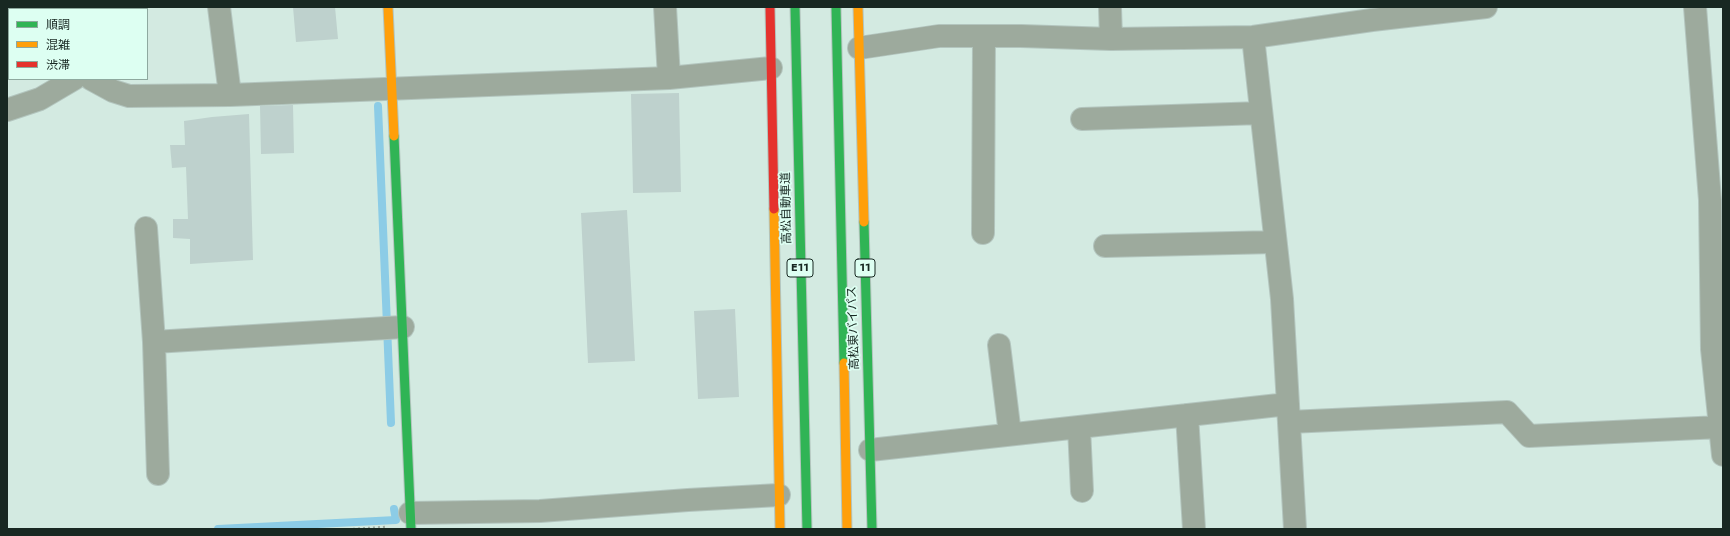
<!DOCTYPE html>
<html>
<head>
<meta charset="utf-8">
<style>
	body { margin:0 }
	#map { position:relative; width:1730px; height:536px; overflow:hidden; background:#d3eae1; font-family:Jost,"Noto Sans JP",sans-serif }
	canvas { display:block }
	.frame { position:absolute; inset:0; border:8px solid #182822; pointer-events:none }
	.legend { position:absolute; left:8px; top:8px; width:140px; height:72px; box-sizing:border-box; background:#ddfff2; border:1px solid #8ea99f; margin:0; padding:5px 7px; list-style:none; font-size:12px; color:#182822 }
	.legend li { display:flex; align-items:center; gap:8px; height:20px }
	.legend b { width:20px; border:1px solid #8ea99f }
</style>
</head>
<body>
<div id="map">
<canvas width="1730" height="536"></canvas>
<div class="frame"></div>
<ul class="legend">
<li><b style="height:5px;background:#30b455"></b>順調</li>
<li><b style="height:5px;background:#ff9f0a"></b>混雑</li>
<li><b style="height:5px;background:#e5322d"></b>渋滞</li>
</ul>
</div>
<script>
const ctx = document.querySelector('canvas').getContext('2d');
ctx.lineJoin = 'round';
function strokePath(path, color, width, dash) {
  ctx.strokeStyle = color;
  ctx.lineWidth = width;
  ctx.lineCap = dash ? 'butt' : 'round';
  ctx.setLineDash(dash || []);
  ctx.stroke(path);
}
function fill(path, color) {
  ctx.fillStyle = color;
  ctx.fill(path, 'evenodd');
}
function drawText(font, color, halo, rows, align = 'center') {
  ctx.font = font + ' Jost,"Noto Sans JP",sans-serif';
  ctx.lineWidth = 3.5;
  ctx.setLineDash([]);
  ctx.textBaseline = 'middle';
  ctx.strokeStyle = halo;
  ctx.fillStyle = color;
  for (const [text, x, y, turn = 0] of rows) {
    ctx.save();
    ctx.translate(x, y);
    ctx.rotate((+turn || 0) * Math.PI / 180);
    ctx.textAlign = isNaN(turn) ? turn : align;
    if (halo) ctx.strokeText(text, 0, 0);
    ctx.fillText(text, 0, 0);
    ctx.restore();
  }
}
strokePath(new Path2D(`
	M378 106 391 423
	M218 529 396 520 394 509`), '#8ccce6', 8);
fill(new Path2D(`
	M293 7H335L338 39 296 42Z
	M679 93 681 192 633 193 631 94Z
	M293 105 294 153 261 154 260 106Z
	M249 114 253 260 190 264V239L173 238V219H188L186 167 172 168 170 145H185L184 121 212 117Z
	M627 210 635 361 588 363 581 213Z
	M735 309 739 397 698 399 694 311Z`), '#bed1cd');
const street = new Path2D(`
	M95 7V9
	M219 7 230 95
	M665 7 669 78
	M1110 7 1111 39
	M1695 7 1710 200 1712 349 1723 455
	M1253 37 1282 299 1295 529
	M859 48 939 36H1021L1111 39 1253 37 1372 20 1486 7
	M91 79 113 91 129 96 230 95 669 78 771 68
	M7 110 40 99 74 79
	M1082 119 1261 113
	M146 228 154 342 403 327
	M983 233 984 36
	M1105 246 1275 242
	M154 342 158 474
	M999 345 1010 434
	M1187 415 1194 529
	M1289 422 1507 412 1529 436 1720 427
	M1079 427 1082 491
	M870 450 1288 404
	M410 513 540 511 688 500 779 495`);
const fast = new Path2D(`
	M795 7 807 529
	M836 7 844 363
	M394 136 411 529
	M864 222 872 529`);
const slow = new Path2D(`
	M388 7 394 136
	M858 7 864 222
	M774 209 780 529
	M844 363 847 529`);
const jam = new Path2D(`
	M770 7 774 209`);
strokePath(street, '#b3c5be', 24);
strokePath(fast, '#b3c5be', 11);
strokePath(slow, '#b3c5be', 11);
strokePath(jam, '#b3c5be', 11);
strokePath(new Path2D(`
	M353 529 386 527`), '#9daaa0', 2.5, [2, 3]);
strokePath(street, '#9daa9d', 22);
strokePath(fast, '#30b455', 9);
strokePath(slow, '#ff9f0a', 9);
strokePath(jam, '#e5322d', 9);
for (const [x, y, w] of [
	[800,268,26],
	[865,268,20]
]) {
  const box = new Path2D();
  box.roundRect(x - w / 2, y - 9, w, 18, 3);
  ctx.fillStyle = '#ddfff2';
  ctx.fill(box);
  strokePath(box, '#182822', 1);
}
drawText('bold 11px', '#182822', null, [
	["E11",800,268],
	["11",865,268]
]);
drawText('12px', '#182822', '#ddfff2', [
	["高松自動車道",787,208,-91],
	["高松東バイパス",854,328,-92]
]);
</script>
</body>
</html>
